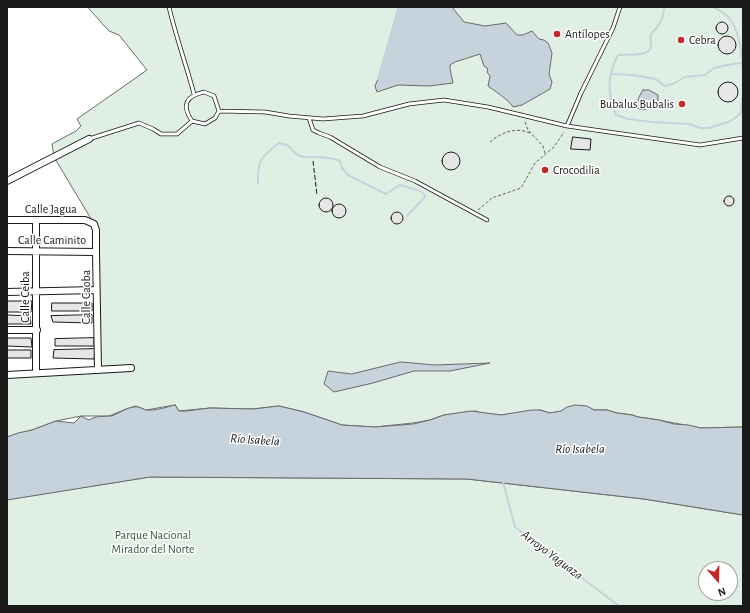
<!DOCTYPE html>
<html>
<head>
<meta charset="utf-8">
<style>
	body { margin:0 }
	#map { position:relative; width:750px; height:613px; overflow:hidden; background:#fff; font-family:"Alegreya Sans",sans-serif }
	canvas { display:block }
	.frame { position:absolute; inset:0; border:8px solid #1a1a1a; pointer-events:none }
	.north { position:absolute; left:698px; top:561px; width:40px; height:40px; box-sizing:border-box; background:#fff; border:1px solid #a3a3a3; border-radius:50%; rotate:160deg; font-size:11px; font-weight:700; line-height:16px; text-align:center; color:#1a1a1a }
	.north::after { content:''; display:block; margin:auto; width:14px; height:18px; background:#c62828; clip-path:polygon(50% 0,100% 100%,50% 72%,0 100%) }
</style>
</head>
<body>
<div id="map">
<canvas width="750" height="613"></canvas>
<div class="frame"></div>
<div class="north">N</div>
</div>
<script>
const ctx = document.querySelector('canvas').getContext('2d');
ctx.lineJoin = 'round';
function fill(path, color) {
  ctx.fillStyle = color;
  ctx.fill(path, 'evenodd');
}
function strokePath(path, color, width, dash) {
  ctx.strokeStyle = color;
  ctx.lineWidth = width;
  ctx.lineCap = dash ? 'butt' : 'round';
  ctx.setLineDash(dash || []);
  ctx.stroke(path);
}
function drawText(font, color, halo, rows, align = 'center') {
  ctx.font = font + ' "Alegreya Sans",sans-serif';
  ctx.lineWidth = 3;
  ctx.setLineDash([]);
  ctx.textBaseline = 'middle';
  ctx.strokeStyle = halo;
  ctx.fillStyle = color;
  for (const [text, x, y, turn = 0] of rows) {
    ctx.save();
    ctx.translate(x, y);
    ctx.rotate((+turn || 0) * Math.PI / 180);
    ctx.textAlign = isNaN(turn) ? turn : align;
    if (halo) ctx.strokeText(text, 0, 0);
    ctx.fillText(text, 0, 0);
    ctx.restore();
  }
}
const green = new Path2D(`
	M88 7H743V427L701 428 653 419 638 417 633 415 617 413 607 410H594L588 407 550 413 540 410 501 415 481 413 476 411 444 415 430 420 413 423 375 427 342 425 304 412 279 406 253 409 210 408 179 411 175 405 146 410 136 406 126 409 109 416H81L56 421 32 430 7 437V375L97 370 94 224 54 157 52 144 76 131 81 126 77 119 147 70 119 35 109 31Z
	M150 477 467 479 644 499 743 515V606H7V500ZM706 569H730V593H706Z`);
fill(green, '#e0efe3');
strokePath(green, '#6a6a6a', 1);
const water = new Path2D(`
	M399 7H452L464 22 485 26 506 23 517 35H523L532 31 539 39 544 40 548 43 552 53 549 74 552 82 550 89 522 105 513 107C508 99 496 92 488 86L490 76 487 72 488 69 484 66 480 54 455 62 450 65V69L453 83 429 86 398 85 377 92 375 86 378 79Z
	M643 90H649L658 95V101C651 106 646 113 637 108 637 101 639 96 643 90Z
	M401 362 435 365 490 363 450 371H414L373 383 334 392 324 384 328 371 351 374Z
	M175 405 179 411H186L210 408 253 409 279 406 304 412 342 425 375 427 413 424 430 420 444 415 471 411 501 415 531 410H540L550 413 561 411 567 407 575 405 587 406 594 410H607L617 413 632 415 638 417 659 420 674 424 688 425 701 428 743 427V515L644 499 467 479 150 477 7 500V437L18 433 32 430 56 421 74 423 81 416 89 420C98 415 101 417 111 416 119 414 125 408 134 407 139 406 142 409 146 410 156 411 166 407 175 405Z`);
fill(water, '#c6d2dc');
strokePath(water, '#6a6a6a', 1);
strokePath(new Path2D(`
	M664 7C664 20 659 25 651 34 650 38 651 43 651 47 649 57 626 54 618 55 607 76 607 94 616 115L628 119 651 122 690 124 700 128H709L731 121 741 113C744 88 745 44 732 22 729 16 719 9 713 7
	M611 74C621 74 648 76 657 80 659 81 662 84 665 86L673 84 685 77 705 75 714 68 727 65 741 63
	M378 79 399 7
	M258 184C257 160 261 157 279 143 294 145 290 152 300 156 305 158 310 157 315 157 324 157 332 158 340 161L342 168 348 175 386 194 400 185 420 191 425 195 424 198 407 216
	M503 482 515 527 619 606`), '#c6d2dc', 2);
const building = new Path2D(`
	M716 28a6 6 0 1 1 12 0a6 6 0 1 1-12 0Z
	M718 45a9 9 0 1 1 18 0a9 9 0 1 1-18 0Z
	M718 92a10 10 0 1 1 20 0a10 10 0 1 1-20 0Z
	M573 137 591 139 590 150 571 149Z
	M442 161a9 9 0 1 1 18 0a9 9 0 1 1-18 0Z
	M724 201a5 5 0 1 1 10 0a5 5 0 1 1-10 0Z
	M319 205a7 7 0 1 1 14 0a7 7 0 1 1-14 0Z
	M332 211a7 7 0 1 1 14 0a7 7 0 1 1-14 0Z
	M391 218a6 6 0 1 1 12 0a6 6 0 1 1-12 0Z
	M7 301H32L31 312H7Z
	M52 303H92V311H52Z
	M7 315 30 316 31 324H7Z
	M92 315V323L53 322 51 316Z
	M7 338H31L32 347 7 346Z
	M94 338V346H55V339Z
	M95 349 94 359 53 358 54 350Z
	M7 350H31V358H7Z`);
fill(building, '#e6e6e6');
strokePath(building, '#1a1a1a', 1);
const lane = new Path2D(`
	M169 7C176 37 186 64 194 94
	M204 92 214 96 219 111 215 118 205 124 192 121C181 105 186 96 204 92Z
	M219 111 265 112 289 116 323 119 363 116 409 104 444 100 488 107 567 126 700 145 743 138
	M309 118 313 130 319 133 330 137 380 167 415 181 487 220
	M567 126 581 93 613 28 620 7
	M89 139 139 123 153 129 161 134H177L192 121`);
const street = new Path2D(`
	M7 181 89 139
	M7 220H85L94 224 96 230V252L98 370
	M36 220V373
	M7 251 96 252
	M7 292 96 290
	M7 330H37
	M7 375 131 368`);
strokePath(lane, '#1a1a1a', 4.5);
strokePath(street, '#1a1a1a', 8);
strokePath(new Path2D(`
	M525 122 528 130 543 146 545 154
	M490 142C502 132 516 127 530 133
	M478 210 492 198 521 188 535 163 554 147 564 132`), '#5f5f5f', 1, [3, 2]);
strokePath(lane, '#fff', 3);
strokePath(street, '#fff', 6);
strokePath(new Path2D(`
	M313 161 317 195`), '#1a1a1a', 1, [5, 2]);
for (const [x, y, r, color] of [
	[557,34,4,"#c62828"],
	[681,40,4,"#c62828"],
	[682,104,4,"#c62828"],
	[545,170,4,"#c62828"]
]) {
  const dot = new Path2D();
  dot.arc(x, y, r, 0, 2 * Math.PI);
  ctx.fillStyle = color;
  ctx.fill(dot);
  strokePath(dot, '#fff', 1.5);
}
drawText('12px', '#1a1a1a', '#fff', [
	["Antílopes",565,34],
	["Cebra",689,40],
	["Bubalus Bubalis",674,104,"right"],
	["Crocodilia",553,170]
], 'left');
drawText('12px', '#1a1a1a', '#fff', [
	["Calle Jagua",51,209],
	["Calle Caminito",52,240],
	["Calle Ceiba",25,297,-90],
	["Calle Caoba",86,297,-90]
]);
drawText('12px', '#2b5a34', '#fff', [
	["Parque Nacional",153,535],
	["Mirador del Norte",153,549]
]);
drawText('italic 13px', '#1a1a1a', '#fff', [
	["Río Isabela",255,440,4],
	["Río Isabela",580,449],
	["Arroyo Yaguaza",552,555,37]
]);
</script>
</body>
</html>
